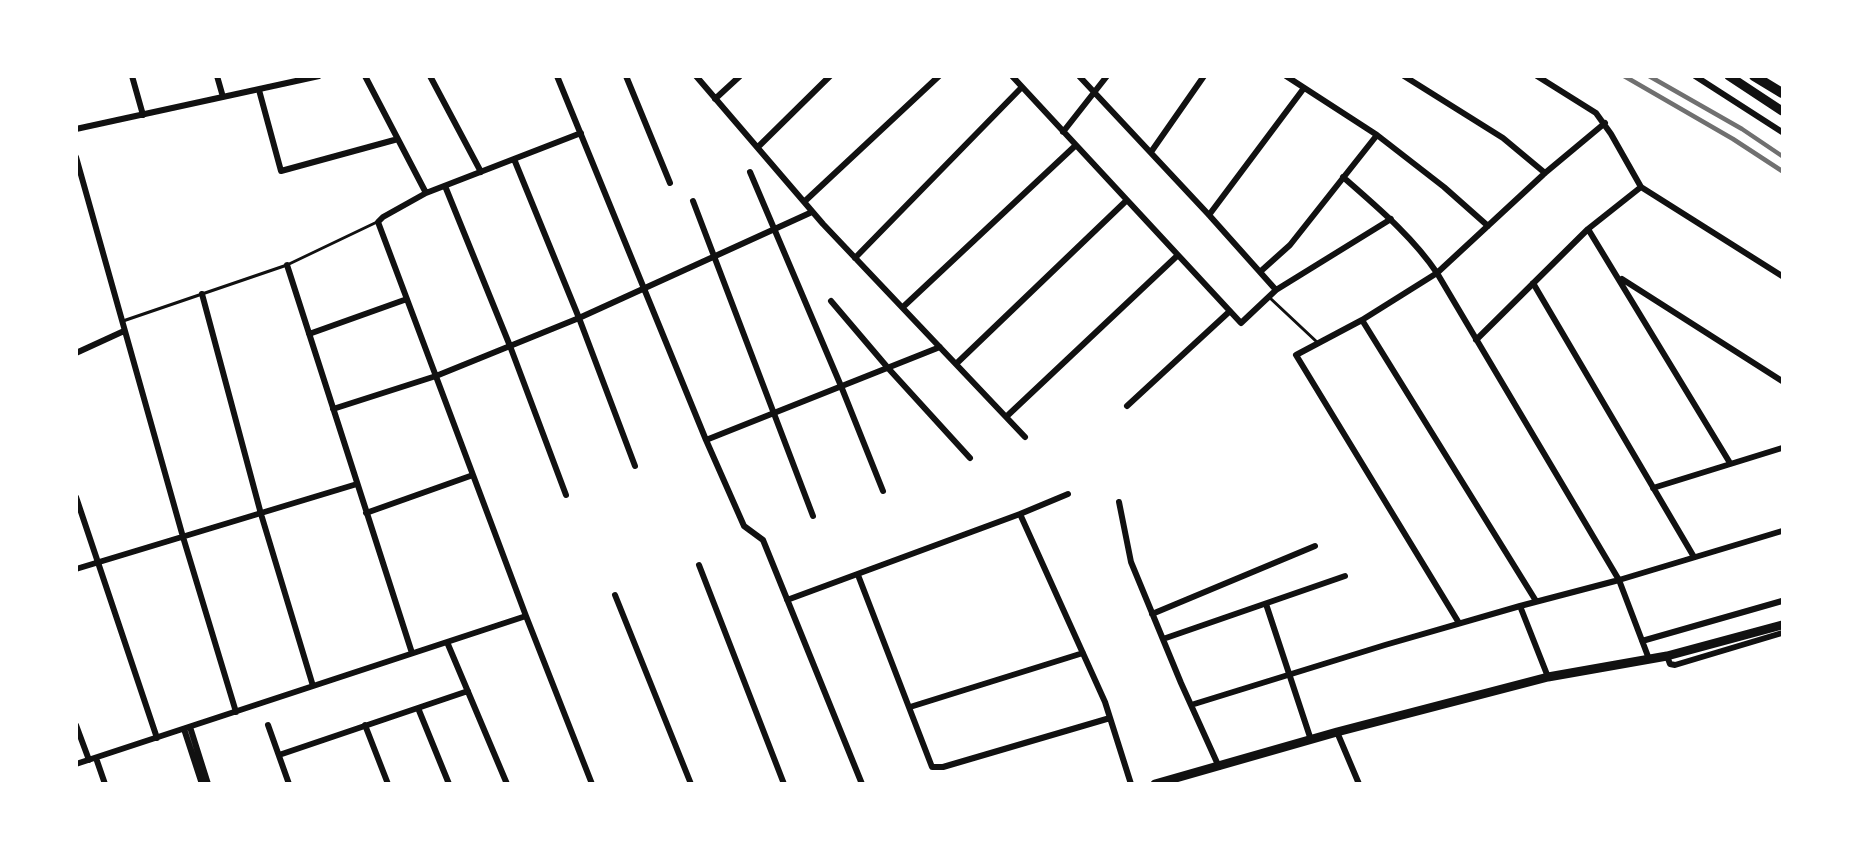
<!DOCTYPE html>
<html>
<head>
<meta charset="utf-8">
<style>
	body { margin:0 }
	#map { position:relative; width:1859px; height:860px; overflow:hidden; background:#fff; font-family:Arial,sans-serif }
	canvas { display:block }
	.frame { position:absolute; inset:0; border:78px solid #fff; pointer-events:none }
</style>
</head>
<body>
<div id="map">
<canvas width="1859" height="860"></canvas>
<div class="frame"></div>
</div>
<script>
const ctx = document.querySelector('canvas').getContext('2d');
ctx.lineJoin = 'round';
function strokePath(path, color, width, dash) {
  ctx.strokeStyle = color;
  ctx.lineWidth = width;
  ctx.lineCap = dash ? 'butt' : 'round';
  ctx.setLineDash(dash || []);
  ctx.stroke(path);
}
strokePath(new Path2D(`
	M1270 298 1318 343
	M123 321 287 265 377 222`), '#111', 3);
strokePath(new Path2D(`
	M132 76 143 115
	M217 76 223 97
	M365 76 426 193 383 217 378 222 526 616 592 784
	M430 76 481 172
	M557 76 706 440 744 526 763 540 862 784
	M626 76 670 183
	M696 76 823 224 1025 437
	M1012 76 1241 323 1276 290 1209 215 1079 76
	M1286 76 1377 135 1444 187 1488 226
	M1404 76 1503 138 1545 173
	M1537 76 1596 113 1611 134 1641 187 1782 276
	M1695 76 1782 132
	M259 90 281 171 398 139
	M715 99 740 76
	M76 129 319 76
	M1063 132 1107 76
	M758 147 830 76
	M1151 152 1204 76
	M76 157 183 537 236 712
	M514 159 579 318 635 466
	M750 172 841 386 883 491
	M1343 177C1377 207 1412 236 1437 273L1619 580 1649 659
	M445 186 510 346 566 495
	M426 193 581 133
	M693 201 813 516
	M804 202 939 76
	M1209 215 1304 88
	M1588 229 1730 463
	M855 258 1022 87
	M287 265 412 653
	M1261 271 1290 245 1377 135
	M1622 279 1782 381
	M1533 283 1694 557
	M1276 290 1391 219
	M202 294 261 514 313 686
	M831 301 888 368 970 458
	M903 307 1076 145
	M1362 320 1536 601
	M309 334 407 299
	M1476 340 1588 229 1641 187
	M76 353 124 331
	M956 364 1127 200
	M1127 406 1230 311
	M333 409 436 376 579 318 812 212
	M1006 417 1178 255
	M706 440 940 347
	M1653 488 1782 448
	M76 497 157 738
	M1119 502 1131 562 1181 683 1219 767
	M366 513 473 475
	M1020 514 1068 494
	M699 565 784 784
	M76 569 357 484
	M858 575 932 767H943L1110 718
	M615 595 691 784
	M787 600 1020 514 1105 702 1131 784
	M1266 604 1311 740
	M1520 606 1548 677
	M1152 614 1315 546
	M1459 623 1296 355 1362 320 1437 273 1545 173 1605 123
	M1163 639 1345 576
	M1642 641 1782 601
	M447 642 507 784
	M1667 656 1670 664 1675 665 1782 633
	M1191 705 1385 645 1520 606 1619 580 1782 531
	M910 707 1083 653
	M418 708 449 784
	M76 725 89 760
	M268 725 289 784
	M365 725 388 784
	M190 727 208 784
	M184 729 202 784
	M1337 732 1359 784
	M279 755 468 691
	M96 758 105 784
	M76 764 526 616`), '#111', 6);
strokePath(new Path2D(`
	M1729 76 1782 111
	M1155 784 1337 732 1548 677 1667 656 1782 625`), '#111', 9);
strokePath(new Path2D(`
	M1754 76 1782 93`), '#111', 10);
strokePath(new Path2D(`
	M1624 76 1733 139 1782 171
	M1649 76 1742 129 1782 156`), '#707070', 4.5);
</script>
</body>
</html>
